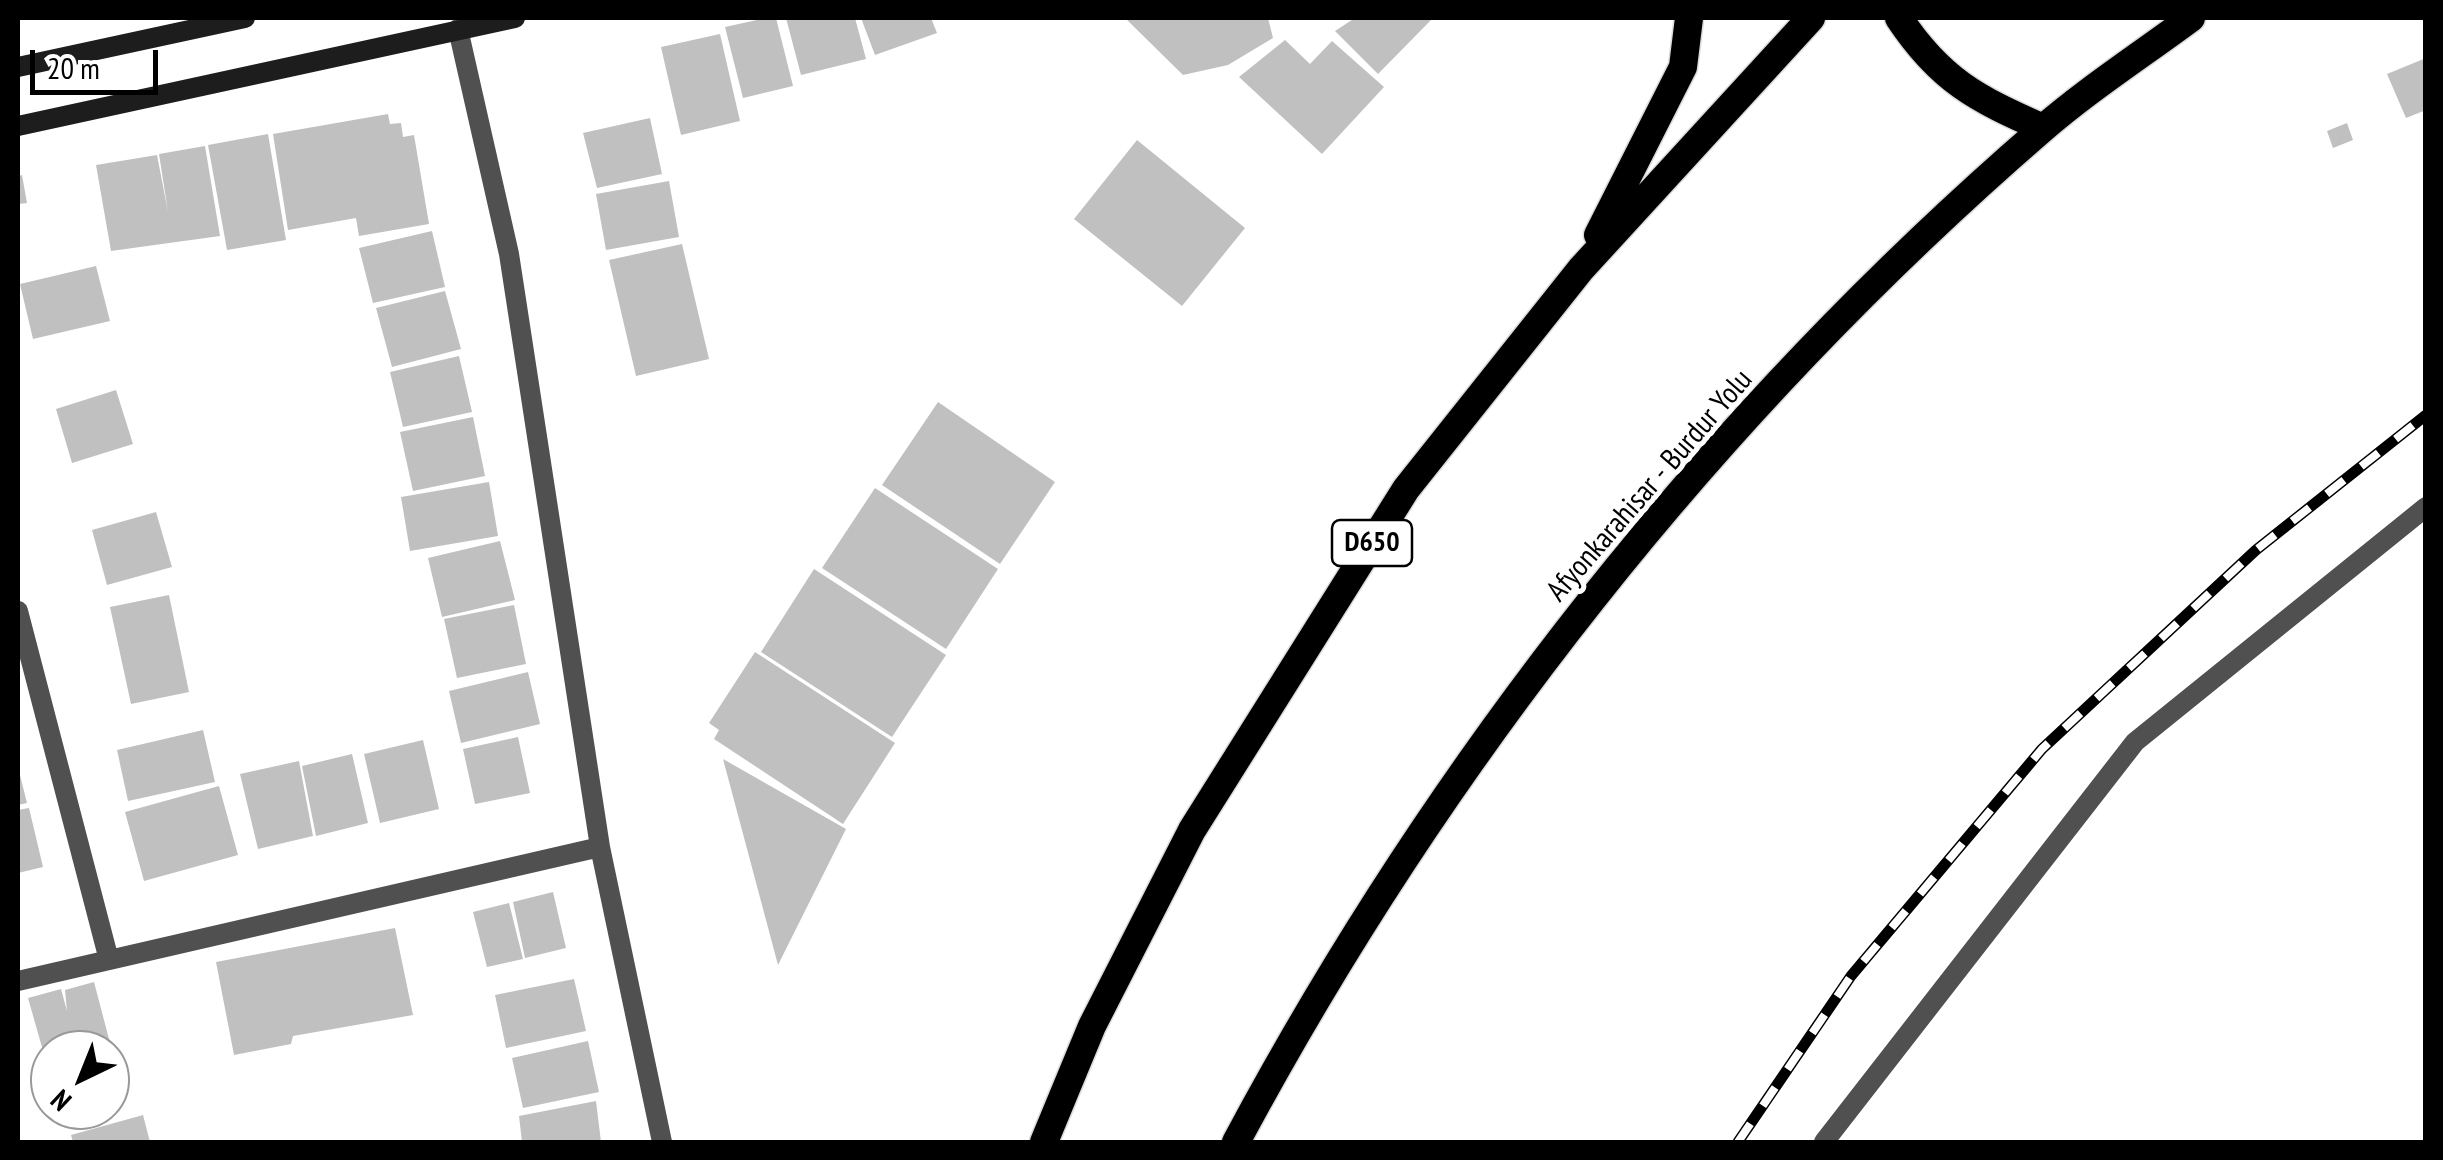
<!DOCTYPE html>
<html>
<head>
<meta charset="utf-8">
<style>
	body { margin:0 }
	#map { position:relative; width:2443px; height:1160px; overflow:hidden; background:#fff; font-family:"PT Sans Narrow",sans-serif }
	canvas { display:block }
	.frame { position:absolute; inset:0; border:20px solid #000; pointer-events:none }
	.north { position:absolute; left:30px; top:1030px; width:100px; height:100px; box-sizing:border-box; background:#fff; border:2px solid #999; border-radius:50%; rotate:223deg; font-size:28px; font-weight:700; line-height:40px; text-align:center; color:#000 }
	.north::after { content:''; display:block; margin:auto; width:35px; height:45px; background:#000; clip-path:polygon(50% 0,100% 100%,50% 72%,0 100%) }
	.scale { position:absolute; left:30px; top:50px; width:128px; height:45px; box-sizing:border-box; border:5px solid #000; border-top:0; padding-left:12px; font-size:30px; line-height:35px; white-space:nowrap; color:#000; -webkit-text-stroke:8px #fff; paint-order:stroke }
</style>
</head>
<body>
<div id="map">
<canvas width="2443" height="1160"></canvas>
<div class="frame"></div>
<div class="north">N</div>
<div class="scale">20 m</div>
</div>
<script>
const ctx = document.querySelector('canvas').getContext('2d');
ctx.lineJoin = 'round';
function fill(path, color) {
  ctx.fillStyle = color;
  ctx.fill(path, 'evenodd');
}
function strokePath(path, color, width, dash) {
  ctx.strokeStyle = color;
  ctx.lineWidth = width;
  ctx.lineCap = dash ? 'butt' : 'round';
  ctx.setLineDash(dash || []);
  ctx.stroke(path);
}
function drawText(font, color, halo, rows, align = 'center') {
  ctx.font = font + ' "PT Sans Narrow",sans-serif';
  ctx.lineWidth = 10;
  ctx.setLineDash([]);
  ctx.textBaseline = 'middle';
  ctx.strokeStyle = halo;
  ctx.fillStyle = color;
  for (const [text, x, y, turn = 0] of rows) {
    ctx.save();
    ctx.translate(x, y);
    ctx.rotate((+turn || 0) * Math.PI / 180);
    ctx.textAlign = isNaN(turn) ? turn : align;
    if (halo) ctx.strokeText(text, 0, 0);
    ctx.fillText(text, 0, 0);
    ctx.restore();
  }
}
fill(new Path2D(`
	M766 18H776L793 86 743 98 725 27Z
	M786 18H855L866 59 801 75Z
	M861 18H931L937 33 875 55Z
	M1125 18H1268L1273 38 1228 65 1183 75Z
	M1355 18H1433L1378 74 1335 31Z
	M720 34 740 121 681 135 661 47Z
	M1285 40 1310 64 1332 41 1384 87 1322 154 1239 77Z
	M2426 58V110L2406 118 2387 74Z
	M388 114 390 124 401 123 403 137 414 135 429 224 359 236 356 218 288 230 273 134Z
	M650 118 662 174 597 188 583 133Z
	M2347 123 2353 140 2333 148 2327 131Z
	M268 134 286 240 227 250 208 145Z
	M1137 140 1245 228 1182 306 1074 219Z
	M205 146 220 236 111 251 96 165 157 155 168 212 159 154Z
	M22 175 27 203 18 204V176Z
	M669 181 679 237 606 250 596 194Z
	M432 231 445 287 373 303 359 248Z
	M682 244 709 359 636 376 609 260Z
	M96 266 110 321 33 339 20 284Z
	M445 291 461 349 392 367 376 308Z
	M459 356 472 412 403 427 390 372Z
	M116 390 133 444 72 463 56 409Z
	M938 402 1055 482 1000 564 882 485Z
	M473 417 485 476 413 491 400 432Z
	M489 482 498 536 410 551 401 497Z
	M875 488 998 569 946 649 822 568Z
	M156 512 172 567 107 585 92 530Z
	M500 541 515 600 442 617 428 558Z
	M814 569 946 655 892 737 761 652Z
	M169 595 189 692 131 704 110 607Z
	M514 605 526 664 457 678 444 619Z
	M755 652 895 743 843 824 714 739 719 730 709 723Z
	M528 672 540 724 461 743 449 691Z
	M203 730 215 782 128 801 117 750Z
	M518 737 530 793 475 804 463 749Z
	M423 740 439 809 380 823 364 754Z
	M352 754 368 823 316 836 302 766Z
	M723 759 846 829 778 965Z
	M299 761 313 836 258 849 240 774Z
	M18 767 27 803 18 805Z
	M219 786 238 855 144 881 125 812Z
	M29 808 43 867 18 873V810Z
	M553 892 566 948 525 958 513 902Z
	M509 903 523 959 487 967 473 912Z
	M395 928 413 1015 293 1036 291 1044 234 1055 216 962Z
	M574 979 586 1031 506 1048 495 995Z
	M94 982 114 1058 110 1059V1050H50L49 1072 28 998 61 989 67 1011 65 990Z
	M588 1041 599 1092 523 1108 512 1058Z
	M596 1101 601 1142H522L519 1116Z
	M143 1115 150 1142H73L71 1135Z`), '#c0c0c0');
const trunk = new Path2D(`
	M1899 18C1940 80 1977 99 2043 128
	M1598 235 1683 67 1689 18
	M1044 1142 1092 1026 1192 830 1406 489 1581 269 1811 18
	M1236 1142C1440 761 1713 414 2040 131 2087 90 2141 55 2191 18`);
strokePath(trunk, '#dbdbdb', 31);
strokePath(new Path2D(`
	M458 29 509 254 600 847 662 1142
	M18 611 109 960
	M18 981 600 847
	M1824 1142 2135 742 2426 507`), '#505050', 20);
strokePath(new Path2D(`
	M18 67 245 18
	M18 126 515 18`), '#1d1d1d', 20);
strokePath(trunk, '#000', 28);
const rail = new Path2D(`
	M1738 1142 1851 976 2042 749 2256 550 2426 415`);
strokePath(rail, '#000', 11);
strokePath(rail, '#fff', 8, [22]);
for (const [x, y, w] of [
	[1372,543,80]
]) {
  const box = new Path2D();
  box.roundRect(x - w / 2, y - 23, w, 46, 8);
  ctx.fillStyle = '#fff';
  ctx.fill(box);
  strokePath(box, '#000', 2.5);
}
drawText('bold 28px', '#000', null, [
	["D650",1372,543]
]);
drawText('30px', '#000', '#fff', [
	["Afyonkarahisar - Burdur Yolu",1650,486,-49]
]);
</script>
</body>
</html>
